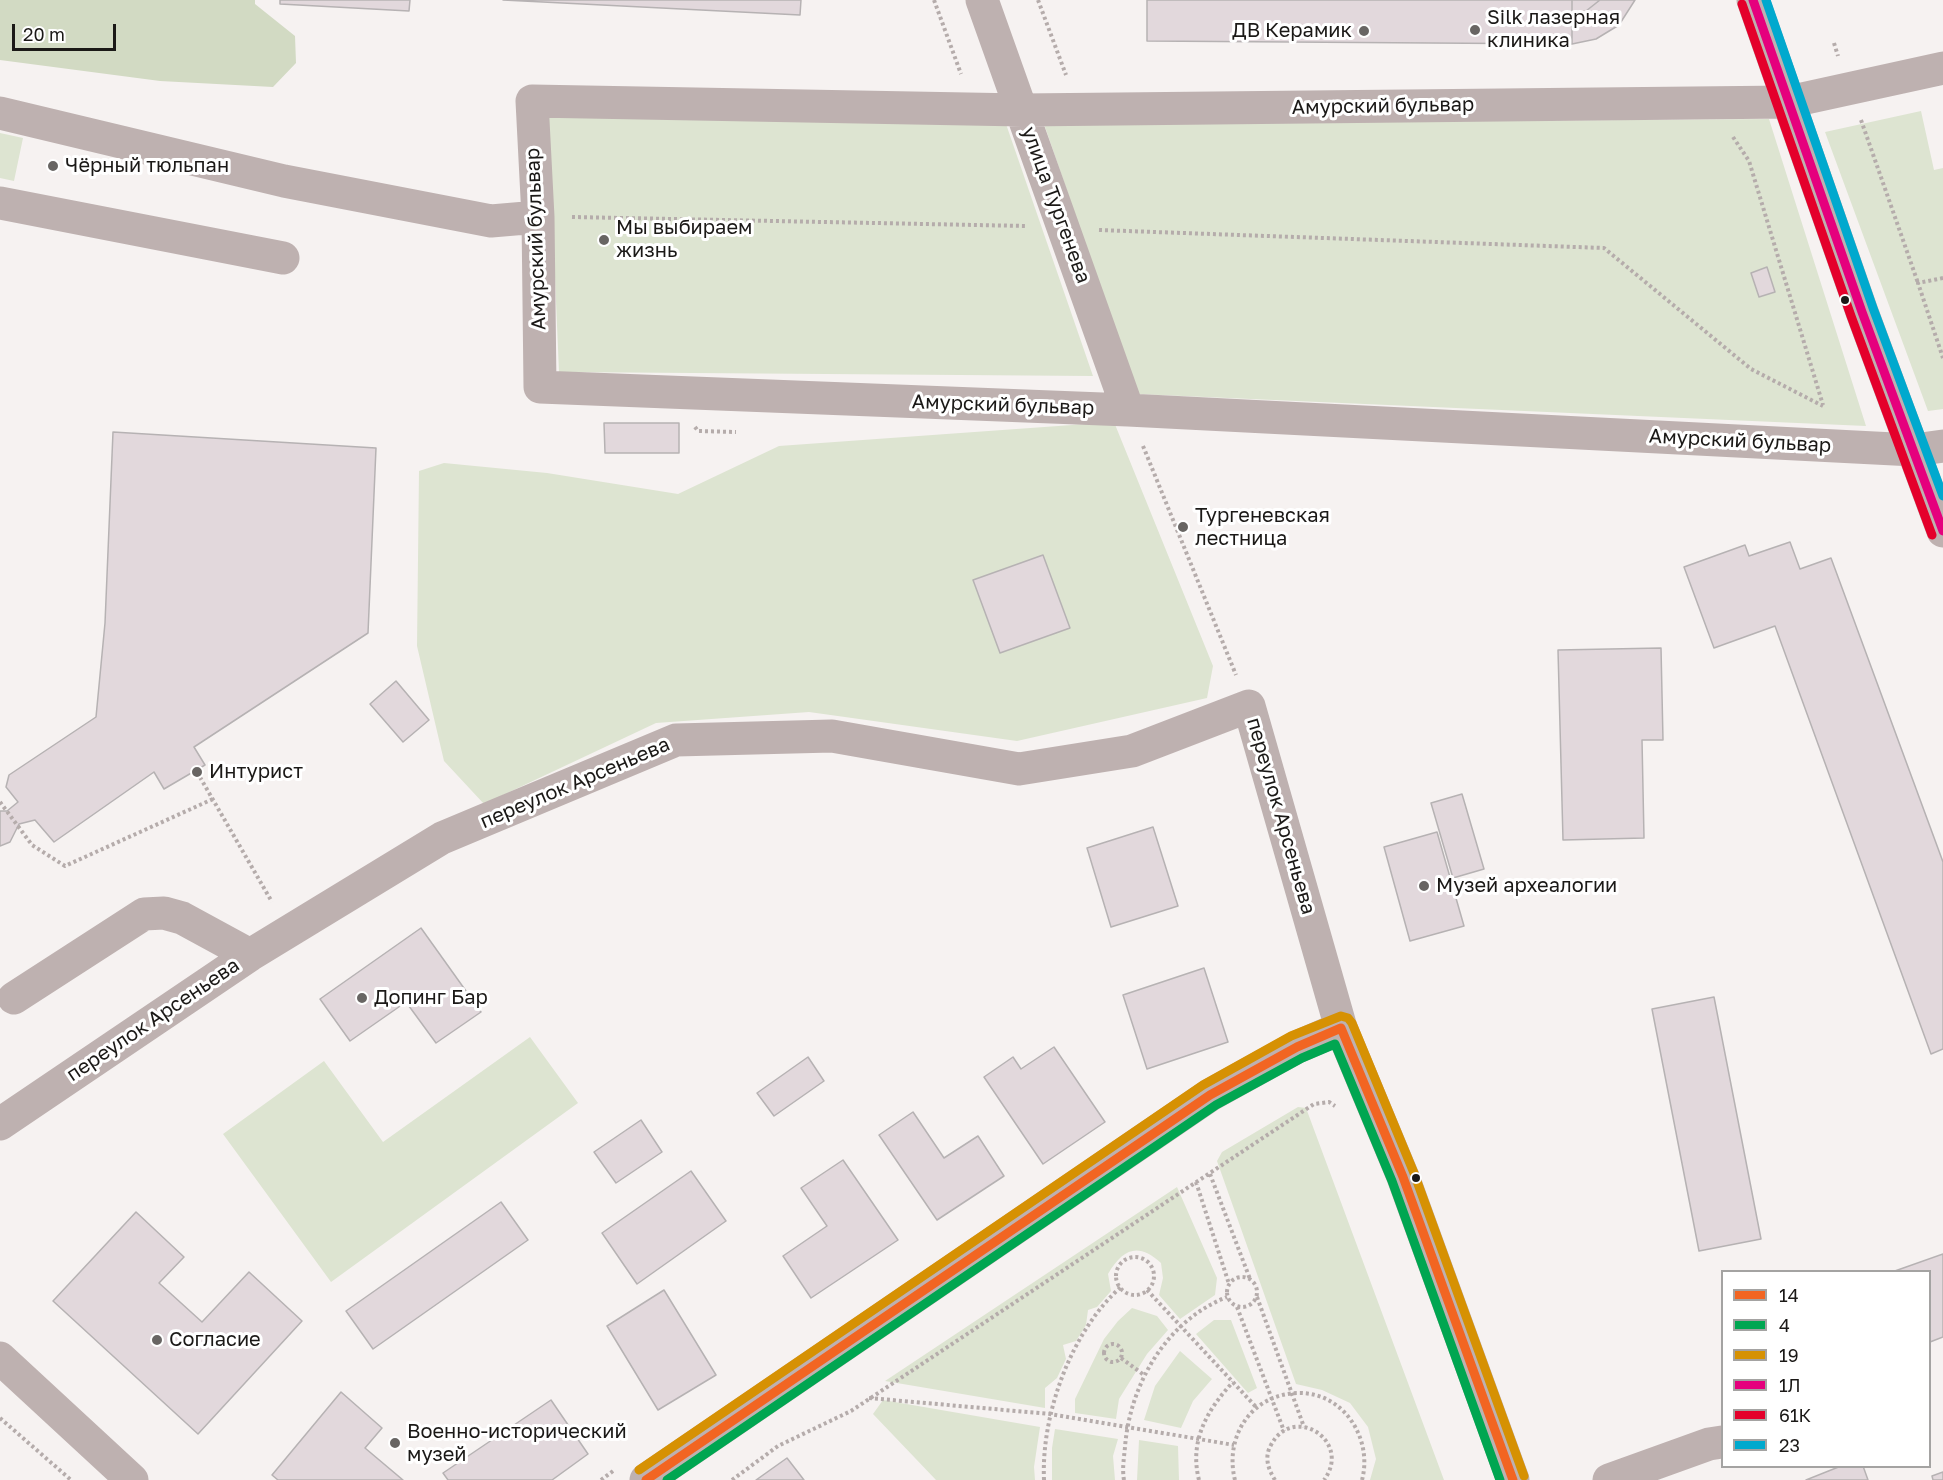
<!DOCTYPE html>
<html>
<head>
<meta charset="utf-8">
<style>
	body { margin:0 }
	#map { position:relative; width:1943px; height:1480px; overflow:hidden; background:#f6f2f1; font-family:"Golos Text",sans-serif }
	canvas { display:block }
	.legend { position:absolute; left:1721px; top:1270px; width:210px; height:198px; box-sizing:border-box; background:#fff; border:2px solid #a4a3a2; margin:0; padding:8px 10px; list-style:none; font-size:18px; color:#1b1917 }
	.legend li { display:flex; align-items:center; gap:12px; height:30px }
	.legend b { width:30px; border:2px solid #a4a3a2 }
	.scale { position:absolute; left:12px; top:24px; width:104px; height:27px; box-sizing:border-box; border:3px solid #1b1917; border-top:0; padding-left:8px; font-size:18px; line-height:21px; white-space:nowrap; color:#1b1917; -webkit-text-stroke:4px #fff; paint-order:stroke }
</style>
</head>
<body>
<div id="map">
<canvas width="1943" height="1480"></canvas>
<ul class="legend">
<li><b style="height:8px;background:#f26522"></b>14</li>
<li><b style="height:8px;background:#00a651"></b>4</li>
<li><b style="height:8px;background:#d69103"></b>19</li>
<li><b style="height:8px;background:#e5007d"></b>1Л</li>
<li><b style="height:8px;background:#e4002b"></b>61К</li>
<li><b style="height:8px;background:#00a9ce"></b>23</li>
</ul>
<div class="scale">20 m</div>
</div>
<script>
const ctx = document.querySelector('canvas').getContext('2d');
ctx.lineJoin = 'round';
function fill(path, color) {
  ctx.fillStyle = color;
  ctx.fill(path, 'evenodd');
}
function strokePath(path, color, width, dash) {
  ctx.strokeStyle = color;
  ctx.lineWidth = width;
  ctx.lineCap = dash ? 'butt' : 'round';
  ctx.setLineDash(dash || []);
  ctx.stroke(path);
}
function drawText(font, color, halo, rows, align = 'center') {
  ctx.font = font + ' "Golos Text",sans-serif';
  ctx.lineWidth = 6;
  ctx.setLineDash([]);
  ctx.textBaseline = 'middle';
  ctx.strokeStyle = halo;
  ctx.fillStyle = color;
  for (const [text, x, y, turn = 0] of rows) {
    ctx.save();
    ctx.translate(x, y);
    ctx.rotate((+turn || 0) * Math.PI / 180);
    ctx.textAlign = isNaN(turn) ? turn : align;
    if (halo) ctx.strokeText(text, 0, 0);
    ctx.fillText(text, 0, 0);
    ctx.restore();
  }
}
fill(new Path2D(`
	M1921 111 1934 170 1943 168V409L1928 411 1825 132Z
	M548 112 1006 124 1093 376 559 372Z
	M1769 119 1866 426 1137 394 1044 124Z
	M0 133 23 138 14 181 0 178Z
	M1114 422 1213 666 1207 698 1017 741 809 712 656 723 484 804 444 761 417 646 419 471 444 463 547 473 678 494 779 446Z
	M530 1037 578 1103 331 1282 223 1134 324 1061 383 1142Z
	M1298 1107 1306 1108 1444 1480H1370L1376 1459 1368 1427 1350 1403 1322 1390 1296 1384 1217 1161 1222 1152Z
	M1177 1187 1217 1278 1215 1295 1180 1319 1159 1295 1163 1278 1161 1263C1138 1242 1123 1249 1108 1274L1111 1291 1097 1307 1088 1310 1086 1325 1076 1341 1063 1345 1066 1359 1057 1378 1045 1388V1408L885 1381Z
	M1132 1308 1157 1316 1168 1330 1147 1354 1119 1399 1116 1419 1075 1413V1399L1104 1339 1118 1321Z
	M1214 1320H1231L1257 1388 1248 1393 1196 1334Z
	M1180 1351 1212 1379 1193 1401 1181 1428 1144 1420 1155 1386Z
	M883 1400 1040 1427 1034 1467 1035 1480H936L873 1414Z
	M1055 1429 1118 1439 1113 1456 1115 1480H1052V1448Z
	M1139 1440 1178 1446 1179 1480H1137Z`), '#dde4d1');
fill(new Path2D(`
	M0 0H255V4L295 36 296 63 273 87 160 81 0 60Z`), '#d2dac3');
const building = new Path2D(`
	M280 0H410L409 11 280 4Z
	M503 0H801L800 15Z
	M1147 0H1572V44L1147 41Z
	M1572 0H1600L1586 11 1572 13Z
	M1600 0H1635L1619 25 1596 39 1572 44V13L1586 11Z
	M1767 267 1775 292 1759 297 1751 273Z
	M604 423H679V453H605Z
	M113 432 376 448 368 633 194 747 205 765 164 789 154 772 54 842 35 820 19 824 10 842 0 846V811H7L18 802 6 787 9 775 96 717 105 623Z
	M1790 542 1800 569 1831 558 1943 862V1049L1931 1054 1775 626 1714 648 1684 567 1745 545 1749 556Z
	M1043 555 1070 628 1000 653 973 580Z
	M1661 648 1663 740H1642L1644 838 1563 840 1558 650Z
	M396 681 429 720 403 742 370 704Z
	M1462 794 1484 869 1453 878 1431 803Z
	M1153 827 1178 906 1111 927 1087 848Z
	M1437 832 1464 926 1410 941 1384 847Z
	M421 928 481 1012 436 1043 406 1002 350 1041 320 999Z
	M1204 968 1228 1042 1147 1069 1123 995Z
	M1714 997 1761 1239 1699 1251 1652 1009Z
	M1054 1047 1105 1122 1043 1164 984 1077 1013 1057 1021 1069Z
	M808 1057 824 1081 774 1116 757 1093Z
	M913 1112 944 1158 978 1136 1004 1176 937 1220 879 1135Z
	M641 1120 662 1152 616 1183 594 1152Z
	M843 1160 898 1240 811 1298 783 1256 827 1226 801 1188Z
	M691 1171 726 1221 637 1284 602 1233Z
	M501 1202 528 1240 373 1349 346 1311Z
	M136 1212 184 1257 159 1283 202 1322 249 1272 302 1321 198 1434 53 1301Z
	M1943 1254V1337L1930 1342V1272H1892Z
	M664 1290 716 1375 658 1410 607 1326Z
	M341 1392 382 1428 365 1448 403 1480H278L272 1475Z
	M551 1400 588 1454 552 1480H448L443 1473Z
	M787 1458 804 1480H756Z
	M1841 1466H1863L1868 1480H1806Z
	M1943 1472V1480H1933L1932 1476Z`);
fill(building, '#e2d8dc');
strokePath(building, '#b6b2b3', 1.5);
strokePath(new Path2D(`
	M934 0 961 74
	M1038 0 1066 75
	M1834 43 1838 56
	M1861 120 1918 283
	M1733 137 1749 161 1823 405
	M572 217 1026 226
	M1099 230 1604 248 1751 369 1823 406
	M1943 278 1918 283 1943 358
	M695 427 698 431 736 432
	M1143 446 1236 675
	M197 772 272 902
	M0 802 32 845 65 866 213 799
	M1210 1174 1250 1279
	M1196 1182 1229 1284
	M1116 1276a19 19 0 1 1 38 0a19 19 0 1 1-38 0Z
	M1227 1292a15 15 0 1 1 30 0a15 15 0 1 1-30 0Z
	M1147 1290 1257 1408
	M1257 1297 1304 1427
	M1237 1307 1284 1431
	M1104 1353a9 9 0 1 1 18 0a9 9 0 1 1-18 0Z
	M1121 1358 1144 1375
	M869 1398 1050 1414 1234 1445
	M0 1418 71 1480
	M601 1480 613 1471
	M732 1480 778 1446 851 1411 1314 1104 1329 1102 1335 1106
	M1044 1480C1041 1415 1071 1331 1121 1287
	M1124 1480C1122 1469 1124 1458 1125 1447 1130 1384 1166 1321 1227 1297
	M1199 1480C1189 1441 1207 1410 1233 1382
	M1235 1480C1224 1437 1251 1394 1298 1393 1344 1392 1373 1439 1362 1480
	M1275 1480C1268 1469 1264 1457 1271 1445 1293 1403 1353 1441 1324 1480`), '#b5acab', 4, [3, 3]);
strokePath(new Path2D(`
	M982 0 1128 410
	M1753 0 1862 312 1943 531
	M1943 68 1788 102 1022 110 532 101 538 217 540 387 1128 410 1914 450 1943 446
	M0 113 284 181 491 221 538 217
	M0 203 283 258
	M14 998 144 914 164 913 182 918 250 955
	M0 1124 250 955 442 838 676 740 832 736 1019 769 1132 751 1249 706 1341 1028 1403 1177 1513 1480
	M0 1358 132 1480
	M646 1480 1210 1095 1297 1047 1341 1028
	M1609 1480 1709 1444 1722 1442`), '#beb1b0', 33);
strokePath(new Path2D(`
	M646 1480 1210 1095 1297 1047 1341 1028 1403 1177 1513 1480`), '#f26522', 9);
strokePath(new Path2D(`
	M667 1480 1216 1105 1302 1058 1335 1044 1392 1181 1500 1480`), '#00a651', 9);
strokePath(new Path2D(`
	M639 1470 1203 1085 1291 1036 1341 1016 1348 1018 1352 1023 1414 1173 1524 1476`), '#d69103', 9);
strokePath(new Path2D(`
	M1753 0 1862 312 1943 531`), '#e5007d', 9);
strokePath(new Path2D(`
	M1742 4 1851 316 1932 535`), '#e4002b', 9);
strokePath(new Path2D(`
	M1766 0 1873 308 1943 496`), '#00a9ce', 9);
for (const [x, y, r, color] of [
	[1475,30,6,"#686563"],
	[1364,31,6,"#686563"],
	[53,166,6,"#686563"],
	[604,240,6,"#686563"],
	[1845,300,5,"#1b1917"],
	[1183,527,6,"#686563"],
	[197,772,6,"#686563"],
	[1424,886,6,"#686563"],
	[362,998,6,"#686563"],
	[1416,1178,5,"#1b1917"],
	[157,1340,6,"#686563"],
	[395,1443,6,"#686563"]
]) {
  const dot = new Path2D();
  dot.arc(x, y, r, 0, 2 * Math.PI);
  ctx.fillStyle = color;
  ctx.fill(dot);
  strokePath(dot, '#fff', 2);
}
drawText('20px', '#1b1917', '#fff', [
	["Silk лазерная",1487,18],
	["клиника",1487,41],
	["ДВ Керамик",1352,31,"right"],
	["Чёрный тюльпан",65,166],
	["Мы выбираем",616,228],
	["жизнь",616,251],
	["Тургеневская",1195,516],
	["лестница",1195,539],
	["Интурист",209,772],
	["Музей археалогии",1436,886],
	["Допинг Бар",374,998],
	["Согласие",169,1340],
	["Военно-исторический",407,1432],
	["музей",407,1455]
], 'left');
drawText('20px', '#1b1917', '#fff', [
	["Амурский бульвар",1383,106,-1],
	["улица Тургенева",1056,205,70],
	["Амурский бульвар",536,239,-92],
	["Амурский бульвар",1003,405,2],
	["Амурский бульвар",1740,441,3],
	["переулок Арсеньева",575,783,-23],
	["переулок Арсеньева",1281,816,74],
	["переулок Арсеньева",153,1020,-34]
]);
</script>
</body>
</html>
